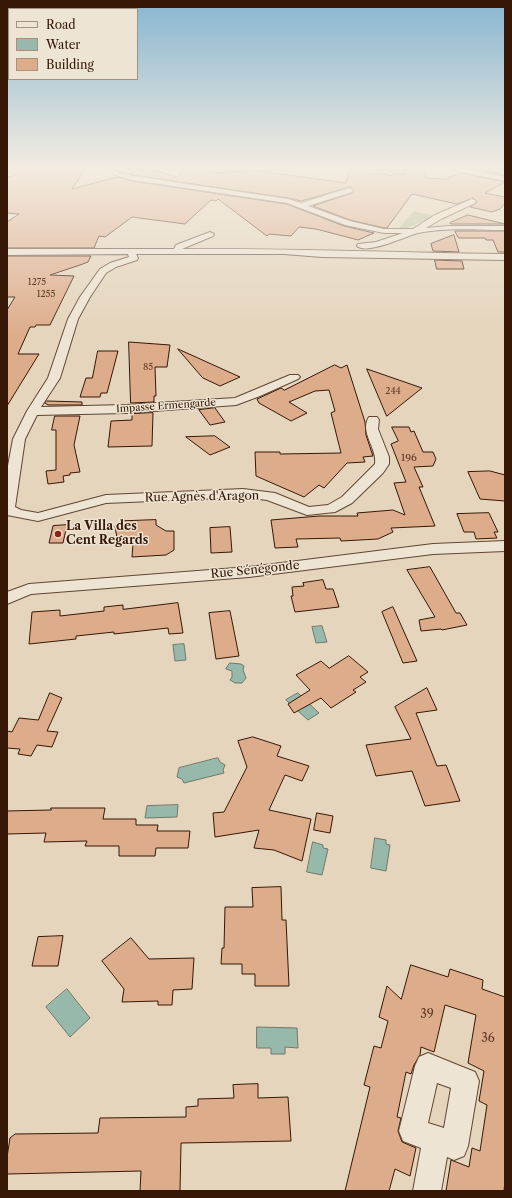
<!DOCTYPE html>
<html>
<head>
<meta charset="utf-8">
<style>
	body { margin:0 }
	#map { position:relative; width:512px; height:1198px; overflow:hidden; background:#e4d5bc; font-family:"Libre Caslon Text",serif }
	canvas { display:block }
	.frame { position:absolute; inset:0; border:8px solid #361705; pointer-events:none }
	.legend { position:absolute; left:8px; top:8px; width:130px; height:72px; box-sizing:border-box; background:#ede4d3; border:1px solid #a49281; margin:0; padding:5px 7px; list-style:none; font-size:12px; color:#361705 }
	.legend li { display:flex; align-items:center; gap:8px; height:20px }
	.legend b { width:20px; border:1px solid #a49281 }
</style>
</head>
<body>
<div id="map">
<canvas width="512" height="1198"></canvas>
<div class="frame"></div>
<ul class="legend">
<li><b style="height:5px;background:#ede4d3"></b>Road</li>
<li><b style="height:11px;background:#97b9ab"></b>Water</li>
<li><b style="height:11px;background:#ddac8b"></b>Building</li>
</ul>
</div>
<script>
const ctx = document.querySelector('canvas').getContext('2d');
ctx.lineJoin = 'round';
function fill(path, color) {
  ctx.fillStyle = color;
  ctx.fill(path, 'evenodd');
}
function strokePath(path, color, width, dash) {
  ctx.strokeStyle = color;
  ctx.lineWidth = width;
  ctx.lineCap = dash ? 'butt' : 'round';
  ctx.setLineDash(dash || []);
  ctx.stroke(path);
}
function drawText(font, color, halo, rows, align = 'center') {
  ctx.font = font + ' "Libre Caslon Text",serif';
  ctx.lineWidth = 3;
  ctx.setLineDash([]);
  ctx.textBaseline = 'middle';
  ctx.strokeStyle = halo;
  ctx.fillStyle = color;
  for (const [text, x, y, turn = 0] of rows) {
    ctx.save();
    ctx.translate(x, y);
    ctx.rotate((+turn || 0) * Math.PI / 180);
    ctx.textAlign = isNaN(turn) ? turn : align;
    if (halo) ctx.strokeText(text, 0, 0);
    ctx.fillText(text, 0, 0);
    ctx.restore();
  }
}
fill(new Path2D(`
	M414 211 435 216 407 228H399Z`), '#b2bd92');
const water = new Path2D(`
	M322 626 327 642 316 643 312 627Z
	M184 644 186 660 175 661 173 645Z
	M230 663 241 664 244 666 243 670 246 678 242 683H235L230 680 232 677V671L226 669Z
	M298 693 319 713 308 720 286 700Z
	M218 758 220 762 225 765 223 770 224 773 184 783 182 779 177 777 179 768Z
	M178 805 177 817 145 818 147 806Z
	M375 838 386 840V844L390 845 386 871 371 868Z
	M313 842 323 845V848L328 849 322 875 307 872Z
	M67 989 90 1018 70 1037 46 1007Z
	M257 1027 297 1028 298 1048 285 1047V1054H271V1048H257Z`);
fill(water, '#97b9ab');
strokePath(water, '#707869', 1);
const building = new Path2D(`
	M7 168H86L72 189 117 177 132 181 287 204 344 226 374 233 358 240 316 229 299 227 291 236 269 234 267 236 218 199 216 201 211 200 185 224 132 217 105 237 99 236 94 248H7V222L19 214 7 213V177L17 175 7 171Z
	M128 168H147L177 177 185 168H204L215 172 225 173 227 171 244 172 251 170 346 183 349 170 352 169H367L366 174H385L389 176 395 174H405V168H420L426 169 425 178 445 179 461 173 505 182 485 193 505 197V203L500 209 492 212 470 207 477 202 473 198 457 204 412 194 387 228H384L350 220 313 206 352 193 354 190 350 187 301 201 288 198 133 175 130 174 132 173Z
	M476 168H505V175L473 169Z
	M468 215 505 224H451L450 223Z
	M455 231H505V252H498L493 240H486L485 238H459Z
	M454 235 459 252 433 251 431 244Z
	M7 256H91L88 262 80 265 50 275 74 276 50 325H36L35 327H30L18 354H39L7 406V310L15 297H7Z
	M435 260 462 261 464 269H437Z
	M129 342 170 345 167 367H155L156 396H154V402L131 403Z
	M178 349 240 377 220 386 203 378Z
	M98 351H118L107 393H101L100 397H80L86 378H92Z
	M335 365 341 368 347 365 365 422 366 435 373 456 363 457 365 462 347 463 324 488 319 485 304 497 256 476 255 452H280V454L341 453 331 413 335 411 329 390 315 391 289 402 307 413 291 421 259 403 257 399 281 388 284 390Z
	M367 369 422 388 387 416Z
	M47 401 82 402V405H48L45 403Z
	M215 408 225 422 210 425 199 410Z
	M153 413 152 446 108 447 111 421 132 420V414Z
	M55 416H80L74 445 80 472 70 473V475L63 476 64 482 48 484 46 471 56 470V430H52Z
	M392 427H409L411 432 414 431 423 452H433L436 459 433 466 414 467 423 487H419L435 526 391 528 393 532 378 539 341 541 340 538 296 539 298 547 275 548 271 520 319 516H358L357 513 393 510 405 515 394 483 406 482 391 444 398 441Z
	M215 436 230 447 210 455 186 437Z
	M490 471 505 475V501L480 499 468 472Z
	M489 513 498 532H494L497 538 476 539 474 532H464L457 514Z
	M156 520V525L166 531H174V550L166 555 132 557 133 544 118 545 115 526 123 521Z
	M67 525 63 543H49L53 526Z
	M230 527 232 552 211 553 210 528Z
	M430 567 456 613H460L467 625 442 630 441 629 421 631 419 620 435 617 407 570Z
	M323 580 326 589H333L339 607 295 612 291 596H293L292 587 304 586 303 583Z
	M178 603 183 633 169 634 168 628 114 634V632L76 636V639L29 644 32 612 60 610V616L104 611V607L123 605V609Z
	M393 607 417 661 403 663 382 612Z
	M230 611 239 656 216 659 209 613Z
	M349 656 368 672 360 677 366 682 353 690 356 692 331 708 321 698 294 713 288 704 310 690 296 675 321 661 329 668Z
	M427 688 437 710 416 713 437 766 446 765 460 801 425 806 412 771 376 776 366 745 411 739 395 707Z
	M50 693 62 698 47 731 58 732 52 747 37 745 31 756 18 754 20 749 7 748V731L12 732 19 718 38 720Z
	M253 737 281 746 277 756 309 766 302 781 285 775 269 810 311 819 302 861 274 850 254 848 259 830 215 837 213 813 224 812 247 767 238 741Z
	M51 808H105L103 819H136V825H158L157 831H190L188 848H156L155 856H119V846H85L87 841 44 842 46 833 7 834V811L51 810Z
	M317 813 333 816 330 833 314 830Z
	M281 887 282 920H286L289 986H255V974H242V964H221L222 948H224L225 907H253L252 888Z
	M63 936 58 966H32L38 937Z
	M131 938 149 959 194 958 192 989 173 990 172 1005H158V1001L122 1002 124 989 102 961Z
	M411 965 448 977 450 969 483 980 482 989 505 997V1180L504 1191H446L451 1160 469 1167 472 1148 480 1151 487 1105 479 1101 484 1071 468 1063 476 1015 445 1005 434 1052 421 1047 420 1055 414 1065 411 1074 406 1072 397 1117 401 1118 398 1131 402 1142 416 1148 410 1176 395 1169 389 1191H345L370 1087 364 1085 374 1046 381 1048 388 1021 379 1017 387 986 401 999Z
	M258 1084V1098L288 1097 291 1141 181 1143 180 1191H140L141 1171 7 1174V1157L10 1138 15 1134 98 1133 100 1118 186 1117V1107L198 1106V1099L234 1098 233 1085Z`);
fill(building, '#ddac8b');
strokePath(building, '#361705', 1);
const minor = new Path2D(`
	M107 168H114L117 172 133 176 288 199 301 203 349 188 353 190 352 192 308 206 350 221 384 229H413L435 215 472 199 476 201 475 203 441 219 426 228 449 226H505V230C478 230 445 227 418 233 406 236 367 255 357 246L358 244 376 242 403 233H384L345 225 287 203 132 180 113 174Z
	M275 168H282V169L279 171Z
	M378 168H385L394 174 389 175Z
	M450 168H461L505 177V181L453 170Z
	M210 232 214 234 213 236 182 249C290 248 397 253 505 254V260L322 257 284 254H136L138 258 137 260 116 267 106 273 90 297 78 319 60 378 41 407 126 405 235 398 290 375H298L300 377 298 379 260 396 236 405 126 413 37 415 25 439 15 507 21 510 38 513 106 495 243 489 275 493 309 507 328 505 342 497 375 464C378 449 359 432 369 417H377L379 420 378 429 389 457V464L383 473 352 503 335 512 307 515 267 500 243 497 106 503 38 521 7 515V471L13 439 27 411 48 378 68 319 80 297 100 269 110 263 129 257 128 254 7 255V249H174L176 245Z
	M505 541V551L433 554 249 577 31 594 7 604V592L29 584 249 567 433 544Z
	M428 1053 475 1072 479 1081 468 1146 464 1156 454 1160 447 1157 441 1191H413L421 1148 403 1141 399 1131 415 1066 419 1057ZM437 1083 451 1088 444 1128 428 1123Z`);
strokePath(minor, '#624633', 2);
fill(minor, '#ede4d3');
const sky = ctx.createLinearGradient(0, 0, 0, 335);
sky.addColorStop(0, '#87b6d0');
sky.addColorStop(0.5, '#f3ece1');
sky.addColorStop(1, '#f3ece100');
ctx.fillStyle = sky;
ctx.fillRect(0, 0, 512, 335);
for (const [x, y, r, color] of [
	[58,534,4,"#8f2418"]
]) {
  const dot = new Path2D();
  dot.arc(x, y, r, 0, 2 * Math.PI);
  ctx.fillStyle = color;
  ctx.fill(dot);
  strokePath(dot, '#ede4d3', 1.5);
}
drawText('9px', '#603c26', null, [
	["1275",37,282],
	["1255",46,294],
	["85",148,367],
	["244",393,391]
]);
drawText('10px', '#361705', '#ede4d3', [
	["Impasse Ermengarde",166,406,-4]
]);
drawText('10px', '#603c26', null, [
	["196",409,458]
]);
drawText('12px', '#361705', '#ede4d3', [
	["Rue Agnès d'Aragon",202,497,-1],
	["Rue Sénégonde",255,570,-6]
]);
drawText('bold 12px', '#361705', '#ede4d3', [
	["La Villa des",66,527],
	["Cent Regards",66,541]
], 'left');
drawText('12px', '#603c26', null, [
	["39",427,1015],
	["36",488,1039]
]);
</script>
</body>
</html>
